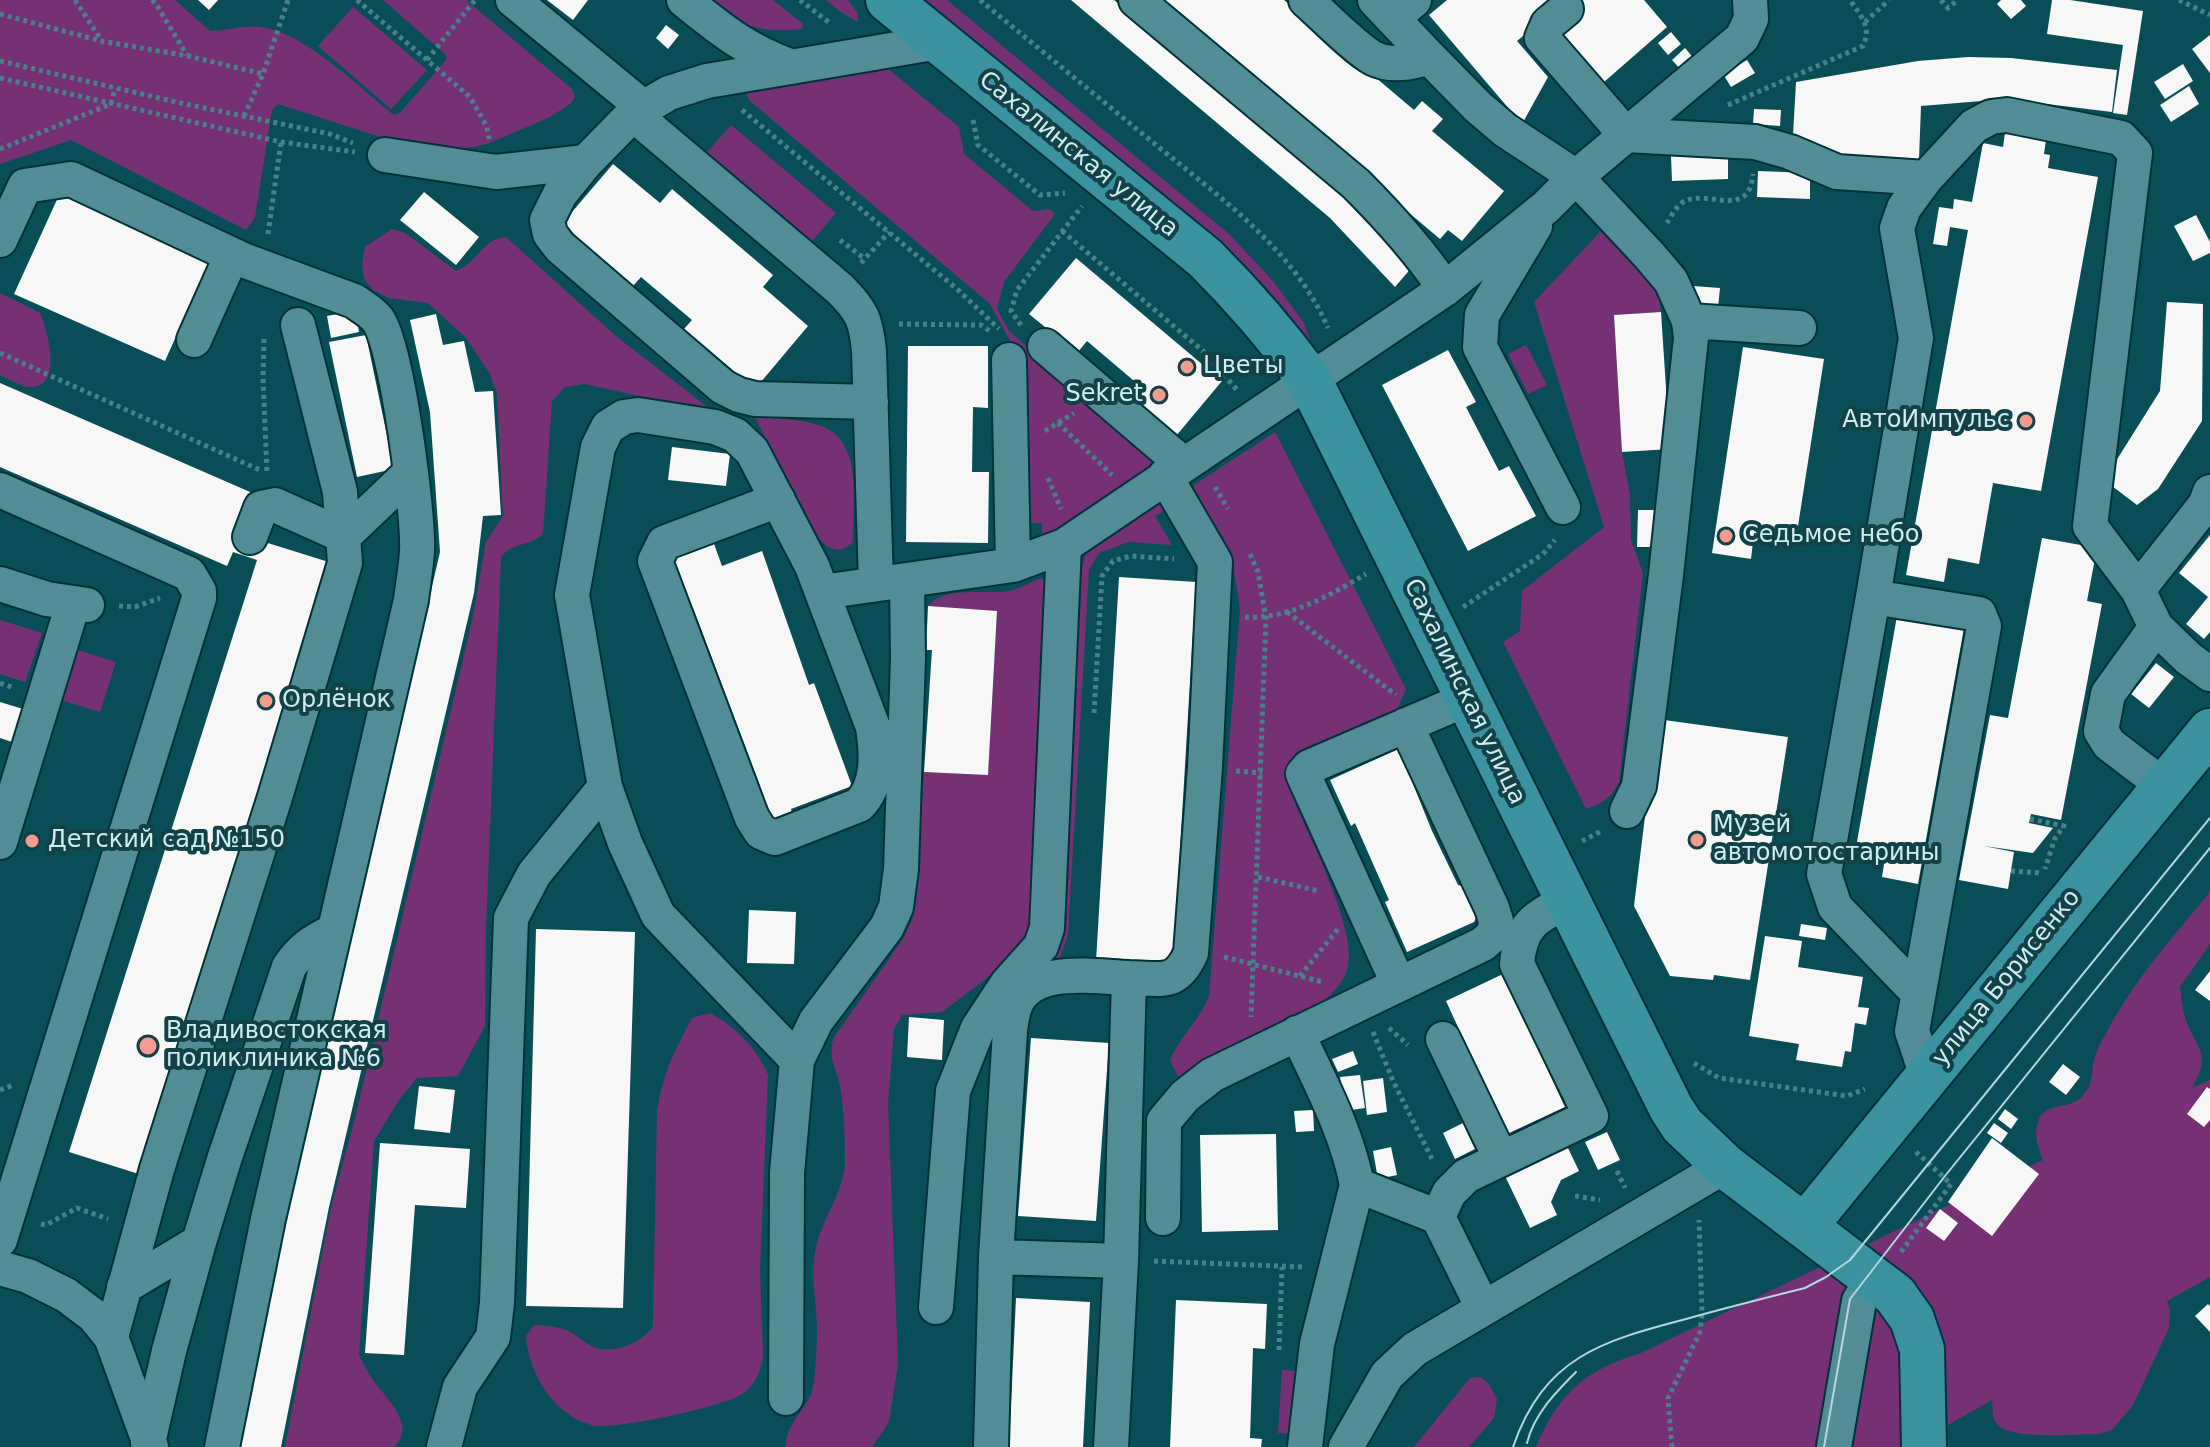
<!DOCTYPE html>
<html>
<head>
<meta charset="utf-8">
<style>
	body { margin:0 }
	canvas { display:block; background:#094e57 }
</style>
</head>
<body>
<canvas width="2210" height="1447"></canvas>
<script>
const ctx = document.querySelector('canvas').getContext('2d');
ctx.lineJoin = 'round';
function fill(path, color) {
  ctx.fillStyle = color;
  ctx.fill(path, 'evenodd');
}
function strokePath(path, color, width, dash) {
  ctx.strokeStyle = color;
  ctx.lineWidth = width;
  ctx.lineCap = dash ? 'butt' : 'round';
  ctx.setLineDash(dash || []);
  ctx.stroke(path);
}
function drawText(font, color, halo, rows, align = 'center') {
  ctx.font = font + ' "DejaVu Sans",sans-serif';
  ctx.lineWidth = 8;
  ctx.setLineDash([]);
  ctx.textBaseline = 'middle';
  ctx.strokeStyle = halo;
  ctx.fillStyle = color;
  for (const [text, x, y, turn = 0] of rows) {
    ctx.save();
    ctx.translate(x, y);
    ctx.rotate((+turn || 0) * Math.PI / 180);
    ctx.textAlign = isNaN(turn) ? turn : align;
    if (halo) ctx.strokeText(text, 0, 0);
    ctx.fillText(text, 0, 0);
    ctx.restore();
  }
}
fill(new Path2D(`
	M0 0H175L210 31C227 31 244 25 260 27 305 32 359 88 394 115L400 113 447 59 445 54 383 0H466L572 89 575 97 570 104 550 117 487 144 457 150 393 141 278 104 272 110 255 217 246 230 71 140 0 164Z
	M704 0H773L803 24 802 29C756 34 741 24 704 0Z
	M826 0H848L857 12 858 22 842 13Z
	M923 0H947L1229 234 1273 281 1304 323 1310 340 1305 339 1266 287 1221 242Z
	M353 7 427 70 391 109 318 46Z
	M877 67 888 69 959 127 964 154 1033 211 1049 209 1055 214 1004 282 997 309 1009 331 1151 453 1155 463 1151 473 1042 545V523H1027L1012 344 990 304 750 101 746 93 750 87Z
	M731 125 836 213 812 241 707 152Z
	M392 229 405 233 456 271C478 263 480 240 506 237L617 337 710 409 703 410 585 384 565 387 552 401 543 534C529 547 514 541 501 557L486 928 485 1026 458 1076 417 1078 401 1097 374 1141 359 1355C363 1363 367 1371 372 1379 385 1397 418 1426 394 1447H285L331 1208 355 1118 472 621 486 542 503 516 497 394 490 374 466 338 428 303 389 298 373 290 364 279 362 265 365 247Z
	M1602 230C1626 254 1658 276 1661 312L1614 315 1622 452 1630 496 1631 540 1643 573 1619 782C1611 798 1603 803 1586 809L1503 642 1520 631 1522 591 1604 527 1534 302Z
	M0 293 40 313C47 329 64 387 31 387 21 387 9 379 0 375Z
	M1526 345 1547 385 1528 394 1508 354Z
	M754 416C775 418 798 419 818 425 865 439 852 503 853 542 840 555 830 550 819 539Z
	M1275 432 1406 689 1398 708 1292 788 1295 803C1311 840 1356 929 1348 966 1343 988 1322 1003 1304 1014L1183 1077 1178 1076 1170 1061C1179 1037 1200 1020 1209 996L1240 610C1237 591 1236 571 1228 553 1218 530 1196 510 1194 485Z
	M1165 502 1172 506 1155 516 1172 545 1128 542 1099 553 1089 570 1068 935 1060 958 1050 965 1047 960 1060 933 1082 568 1085 556 1091 546 1156 504Z
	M1039 579H1043L1046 583 1032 928 1023 946 984 980 942 1012 902 1015 894 1029 888 1103 898 1364 889 1422 872 1447H786C785 1420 812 1408 814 1381 816 1363 817 1344 817 1326 816 1301 811 1277 815 1253 820 1220 845 1193 845 1160 845 1138 844 1114 841 1092 838 1069 828 1064 833 1039L903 939 914 915 924 772 988 775 997 611 928 606C947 585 983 595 1009 591 1019 589 1029 583 1039 579Z
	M0 620 42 633 25 682 0 674Z
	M77 650 116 662 100 712 61 700Z
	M2130 796 1955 1011 1954 1006 2125 797Z
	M2210 892V944L2180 987C2182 1002 2183 1016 2190 1030 2203 1056 2208 1058 2192 1088L2210 1080V1277L2167 1301 2170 1310 2169 1328 2133 1405 2112 1430 2099 1434C2078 1434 2011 1440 1998 1425 1991 1418 1993 1409 1992 1400L1909 1447H1536C1559 1393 1585 1370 1641 1353L2043 1160C2038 1148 2033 1132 2039 1119 2048 1101 2073 1111 2085 1093 2092 1083 2092 1076 2093 1064 2095 1053 2102 1040 2108 1030 2134 980 2174 936 2210 892Z
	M710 1013C735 1027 757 1048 768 1075L760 1270 763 1358C760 1373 755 1385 742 1394 723 1407 612 1431 591 1425 553 1414 529 1374 526 1336L534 1325C545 1326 556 1326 566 1330 576 1334 584 1343 594 1347 613 1355 641 1343 653 1327L657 1111C662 1076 675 1049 692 1018Z
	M1282 1370 1305 1372 1301 1434 1278 1433Z
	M1480 1377 1488 1383 1497 1399 1494 1418 1469 1447H1414L1470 1378Z`), '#763175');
fill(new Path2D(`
	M198 0H218L209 10Z
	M547 0H588L573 20Z
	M1071 0H1114L1347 197 1413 266 1395 287 1330 218Z
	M1157 0H1284L1414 110 1422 101 1443 119 1432 131 1504 191 1462 241 1448 230 1440 239Z
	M1447 0H1566L1517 41 1548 77 1522 124 1429 15Z
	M1571 0H1644L1667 27 1604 82 1557 28Z
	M2001 0H2021L2026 6 2011 19 1997 4Z
	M2052 0H2070L2143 11 2127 115 2113 113 2123 45 2047 34Z
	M666 25 679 35 668 49 656 38Z
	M1671 32 1681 44 1668 55 1658 43Z
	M2210 35V73L2192 49Z
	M1685 48 1696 61 1683 72 1672 60Z
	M1968 57 2011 58 2117 70 2112 112 2006 99 1921 106 1919 159 1841 155 1793 135 1796 82 1918 61Z
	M1747 60 1755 73 1731 87 1723 74Z
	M2183 64 2193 81 2165 99 2154 82Z
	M2189 86 2199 104 2171 122 2160 105Z
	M1754 109 1781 110 1780 126 1753 124Z
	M2005 133 2046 140 2044 154 2050 155 2048 168 2098 177 2041 491 1993 483 1979 564 1948 558 1944 582 1906 575 1968 230 1950 227 1947 246 1933 244 1939 207 1953 209 1954 199 1972 202 1983 143 2003 147Z
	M1728 154V179L1672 181 1671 156Z
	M613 164 660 203 672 189 773 275 763 287 808 326 755 389 684 329 692 320 641 277 632 287 560 226Z
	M1758 171 1810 173V199L1757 197Z
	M424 192 479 237 456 265 400 220Z
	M60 193 210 260 165 361 14 294Z
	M2196 215 2210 242V253L2193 261 2174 226Z
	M1076 258 1222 381 1176 436 1130 398 1140 386 1087 341 1077 353 1029 314Z
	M1693 286 1720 288 1718 308 1692 306Z
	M2167 302 2203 304 2202 421 2158 489 2137 505 2104 480 2160 391Z
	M355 311 359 332 331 338 327 316Z
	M1661 312 1670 449 1622 452 1614 315Z
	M436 314 443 345 464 341 475 392 493 391 501 515 483 516 474 593 329 1207 281 1447H240L286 1215 440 552 430 412 410 320Z
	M366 335 394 469 357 477 329 342Z
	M908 346H988V408L973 407 972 472H989L988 543 906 542Z
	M1743 347 1824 359 1796 539 1754 533 1751 559 1712 553Z
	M1448 350 1476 402 1466 407 1499 471 1509 466 1536 516 1468 551 1382 385Z
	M0 383 257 495 239 534 335 564 142 1175 69 1152 257 560 233 552 227 566 0 467Z
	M672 447 730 454 726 486 668 480Z
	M1638 510H1654L1653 547H1637Z
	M2210 535V632L2204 639 2186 624 2208 597 2179 573Z
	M2042 538 2097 548 2087 601 2102 604 2061 820 2031 814 2029 823 2053 828 2033 853 1984 846 2014 852 2008 889 1959 880 1990 715 2008 718Z
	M713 541 722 566 762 551 809 685 814 683 852 786 791 809 793 816 770 824 756 788 760 786 693 608 689 610 669 557Z
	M1119 577 1196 582 1173 966 1096 961Z
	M928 606 997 611 988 775 924 772 932 650H926Z
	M1897 616 1964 628 1918 884 1882 877 1885 858 1855 853Z
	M2156 663 2174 677 2149 708 2131 694Z
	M0 702 23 709 12 742 0 738Z
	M1657 719 1788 737 1750 980 1714 975 1713 980 1670 976 1634 906Z
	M1398 749 1410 753 1419 774 1413 784 1432 831 1458 885 1470 888 1480 910 1474 922 1407 952 1385 902 1389 900 1355 823 1351 826 1330 780Z
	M749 910 796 912 794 964 747 963Z
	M1801 924 1827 928 1825 940 1799 936Z
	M536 929 635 932 623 1308 526 1306Z
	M1765 936 1802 941 1798 967 1863 977 1858 1007 1869 1008 1866 1025 1855 1023 1851 1052 1845 1051 1842 1067 1796 1060 1799 1044 1749 1036Z
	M2210 971V1001L2195 990Z
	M1503 974 1565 1107 1507 1134 1446 1001Z
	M909 1017 944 1020 942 1060 907 1057Z
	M1031 1038 1109 1043 1096 1221 1018 1216Z
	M1353 1051 1358 1064 1338 1072 1332 1059Z
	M2063 1064 2080 1077 2066 1095 2049 1082Z
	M1360 1075 1365 1108 1345 1111 1340 1077Z
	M1383 1078 1387 1112 1367 1115 1363 1081Z
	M419 1086 455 1090 450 1133 414 1129Z
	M2207 1087 2210 1089V1120L2204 1127 2187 1114Z
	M2005 1109 2018 1119 2011 1129 1998 1119Z
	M1313 1110 1314 1131 1296 1132 1294 1111Z
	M1463 1123 1475 1149 1455 1159 1443 1133Z
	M1994 1123 2008 1133 2001 1143 1987 1133Z
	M1607 1132 1620 1160 1598 1170 1585 1142Z
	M1276 1134 1278 1230 1202 1232 1200 1135Z
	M1992 1138 2039 1174 1992 1236 1948 1202Z
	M380 1143 470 1149 466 1208 415 1205 404 1355 365 1353Z
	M1567 1146 1579 1171 1561 1180 1551 1202 1557 1215 1530 1228 1505 1176Z
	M1391 1147 1397 1175 1378 1179 1373 1151Z
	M1940 1209 1958 1223 1944 1241 1926 1228Z
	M1016 1298 1090 1302 1083 1447H1009Z
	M1176 1300 1267 1304 1265 1349 1253 1348 1250 1438 1262 1439 1261 1447H1170Z
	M2208 1304 2210 1306V1332L2195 1316Z`), '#f7f7f7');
const minor = new Path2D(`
	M513 0 644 108
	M684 0C723 31 744 49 792 67
	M1136 0 1356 184C1389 217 1419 250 1445 289
	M1306 0C1323 15 1355 48 1373 58 1391 67 1411 63 1429 57L1478 107 1505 130 1576 177 1649 255 1671 281 1689 321 1691 338 1666 575 1639 786 1627 811
	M1375 0 1429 57
	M1566 9 1548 24 1542 38 1626 135 1755 142 1790 152 1837 172 1926 178
	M1393 18 1414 0
	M633 114 840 289C862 311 866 320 869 351L876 584
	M385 155 496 172 586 162 633 114 669 93 707 81 939 42
	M586 162 560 194 547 220 550 234 560 247 723 387 739 395 755 399 871 402
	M1535 226 1482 315 1480 347 1563 507
	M0 240 25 186 71 179 243 260 354 301C363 307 372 312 378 320 397 347 419 515 417 551 416 568 413 584 411 600L268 1219 222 1447
	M1689 321 1799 328
	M194 340 232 255
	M1045 346 1183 464
	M1009 360 1013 565
	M0 490 189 574 199 591V598L0 1240
	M778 500 664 543 655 561 752 818 761 832 775 838 859 805C879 785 877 754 873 727L812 566 752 451 735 435 715 427 638 415 624 417 608 427 598 447 572 595 605 787 625 843 658 915 797 1060
	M250 537 261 508 275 505 344 536 410 473
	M0 584 47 599 87 605
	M2138 590 2205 505 2210 492
	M822 592 1013 565 1064 546 1445 289 1546 207 1576 177 1742 38 1751 19 1750 0
	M1873 597 1824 874 1835 907 1918 993
	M2156 627 2108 694 2101 731 2109 744 2164 786
	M0 842 73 604
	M1398 983 1303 774 1309 767 1467 699
	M1297 1033C1320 1082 1347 1132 1357 1185L1317 1344 1305 1447
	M1443 1039 1501 1159
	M1927 1076 1912 1031 1984 626 1979 614 1873 597 1916 338 1897 228 1904 208 1926 178 1974 126 1991 117 2007 115 2121 138 2135 153 2090 526 2138 590 2156 627 2188 658 2210 674
	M1357 1185 1438 1217
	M1163 1218 1164 1121 1185 1096 1212 1075 1483 944 1494 934 1496 921 1492 908 1406 725
	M996 1257 1010 1031C1011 1023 1012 1014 1015 1006 1030 965 1095 977 1129 978
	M0 1268 28 1276 66 1295 94 1316 111 1337 151 1447
	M124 1287 199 1242 224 1160 289 967C301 949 313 941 332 932
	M936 1307 953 1091 978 1028 1007 984 1041 946 1047 928 1064 546
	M1483 1308 1438 1217 1449 1193 1466 1176 1591 1116 1517 964C1520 925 1535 917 1568 901
	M111 1337 157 1169 275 797 345 563 340 492 298 325
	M786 1398 787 1173 797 1060 816 1021 887 927 896 907 901 869 908 658 907 580
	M148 1443 169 1351 199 1242
	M444 1447 460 1387 493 1337 497 1303 511 918 534 874 605 787
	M991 1447 996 1257 1121 1261
	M1111 1447 1121 1261 1129 978C1161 978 1176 987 1191 953L1205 767 1215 562 1165 476
	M1346 1447 1387 1375 1415 1349 1725 1166
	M1834 1447 1859 1301 1873 1278`);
const major = new Path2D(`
	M888 0 1205 258C1243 296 1277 335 1309 379L1671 1108 1682 1125 1725 1166 1895 1295 1912 1319 1922 1349 1924 1447
	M1805 1226 2210 731`);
strokePath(minor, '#003238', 38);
strokePath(major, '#003238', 48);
strokePath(new Path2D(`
	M75 0 101 40
	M152 0 156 4 187 55
	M357 0 470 97 487 127 489 139
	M800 0 831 24
	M980 0C1037 47 1093 93 1150 140 1215 194 1294 248 1328 328
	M1941 0 1948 8 1958 0
	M2179 0 2210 15
	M0 14 101 41 188 56 263 74
	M1865 22 1889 0
	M427 60 475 0
	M0 61 176 102 330 134 353 143
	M0 78 281 142 355 152
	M1728 105 1863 46C1872 27 1861 16 1850 0
	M742 110 957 289 999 329
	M244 116 263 74 288 0
	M973 120 978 145 1040 195 1065 193
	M0 149 111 104 115 88
	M1667 223C1671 216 1676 207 1683 202 1707 188 1749 221 1753 174
	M1062 231 1203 351 1238 391
	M268 234 281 142
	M840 240 865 259
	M861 263 889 232
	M899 324 981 325 991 332
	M1021 325 1011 311 1017 290 1082 206
	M264 339 263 378 267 473
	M0 353 262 471
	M1058 423 1112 475
	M1045 431 1074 413
	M1048 478 1061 509
	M1215 487 1228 509
	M1250 554 1258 572 1266 618 1251 1017
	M119 606 135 607 160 598
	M1463 607 1543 554 1555 540
	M1287 612 1396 695
	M1245 617C1288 620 1330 595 1366 574
	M0 683 14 688
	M1094 713 1102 576 1113 561 1131 556 1174 559
	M1236 771 1262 773
	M2030 819 2064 826 2055 838 2045 869
	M1582 841 1602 831
	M2011 871 2041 873
	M1258 877 1319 891
	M1224 957 1323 982
	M1300 976 1338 929
	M1389 1028 1408 1045
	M1373 1032 1393 1081 1433 1161
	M1694 1063 1719 1078 1847 1096 1865 1089
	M0 1090 14 1085
	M1617 1171 1625 1188
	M1575 1196 1600 1200
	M41 1224 46 1225 77 1208 108 1219
	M1901 1252 1951 1184 1915 1151
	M1154 1261 1303 1267
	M1279 1350 1282 1267
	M1672 1447 1668 1398 1700 1332 1702 1314 1699 1220`), '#498189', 5, [4, 4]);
strokePath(minor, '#528d96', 34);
strokePath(major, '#39929e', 44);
strokePath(new Path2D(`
	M1527 1443C1534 1414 1556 1392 1576 1372
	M1513 1447C1544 1357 1602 1341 1686 1319 1725 1308 1765 1298 1805 1288L1826 1277 1850 1260 2210 818
	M1824 1447 1850 1299 1945 1176 2210 848`), '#b3d6db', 2);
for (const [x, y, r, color] of [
	[1187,367,8,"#f59c90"],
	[1159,395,8,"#f59c90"],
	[2026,421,8,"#f59c90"],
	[1726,536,8,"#f59c90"],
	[266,701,8,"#f59c90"],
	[1697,840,8,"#f59c90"],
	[32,841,8,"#f59c90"],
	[148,1046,10,"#f59c90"]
]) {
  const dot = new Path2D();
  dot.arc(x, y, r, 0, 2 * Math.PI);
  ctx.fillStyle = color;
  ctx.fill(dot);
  strokePath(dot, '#124148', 3);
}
drawText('24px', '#cfecf1', '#124148', [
	["Сахалинская улица",1078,155,39],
	["Сахалинская улица",1464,692,64],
	["улица Борисенко",2007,978,-51]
]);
drawText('24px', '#cfecf1', '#124148', [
	["Цветы",1203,367],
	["Sekret",1143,395,"right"],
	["АвтоИмпульс",2010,421,"right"],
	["Седьмое небо",1742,536],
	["Орлёнок",282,701],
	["Музей",1713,826],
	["автомотостарины",1713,854],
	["Детский сад №150",48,841],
	["Владивостокская",166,1032],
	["поликлиника №6",166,1060]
], 'left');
</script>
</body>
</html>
